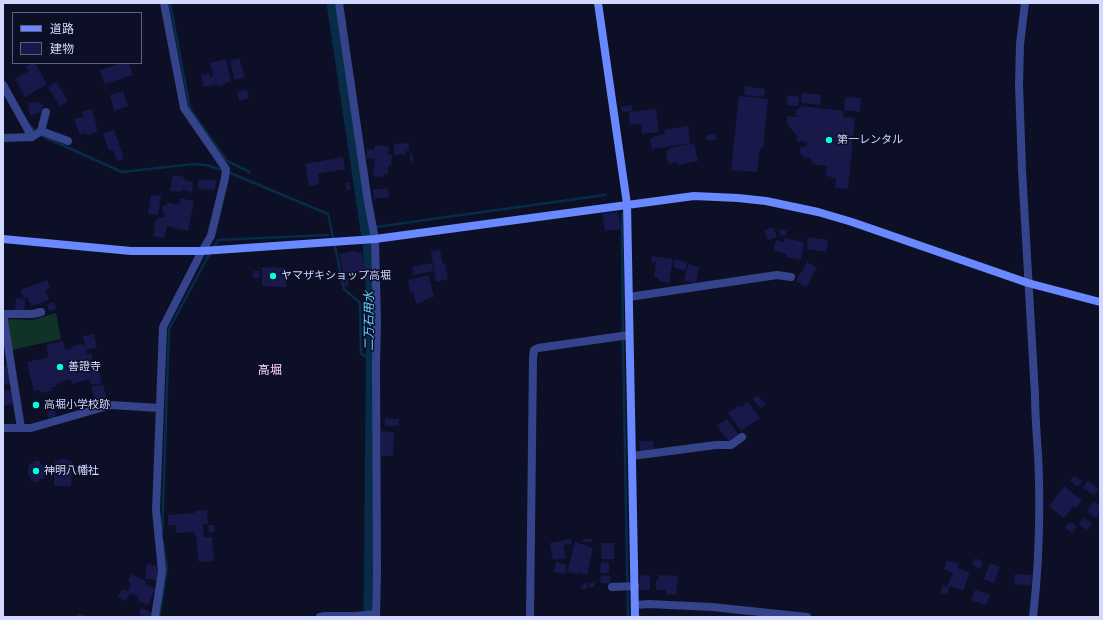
<!DOCTYPE html>
<html>
<head>
<meta charset="utf-8">
<style>
	body { margin:0 }
	#map { position:relative; width:1103px; height:620px; overflow:hidden; background:#0d0f27; font-family:"Open Sans","Noto Sans JP",sans-serif }
	canvas { display:block }
	.frame { position:absolute; inset:0; border:4px solid #d3d8ff; pointer-events:none }
	.legend { position:absolute; left:12px; top:12px; width:130px; height:52px; box-sizing:border-box; background:#0d0f27; border:1px solid #5c5f7d; margin:0; padding:5px 7px; list-style:none; font-size:12px; color:#d3d8ff }
	.legend li { display:flex; align-items:center; gap:8px; height:20px }
	.legend b { width:20px; border:1px solid #5c5f7d }
</style>
</head>
<body>
<div id="map">
<canvas width="1103" height="620"></canvas>
<div class="frame"></div>
<ul class="legend">
<li><b style="height:5px;background:#6a88ff"></b>道路</li>
<li><b style="height:11px;background:#18194a"></b>建物</li>
</ul>
</div>
<script>
const ctx = document.querySelector('canvas').getContext('2d');
ctx.lineJoin = 'round';
function fill(path, color) {
  ctx.fillStyle = color;
  ctx.fill(path, 'evenodd');
}
function strokePath(path, color, width, dash) {
  ctx.strokeStyle = color;
  ctx.lineWidth = width;
  ctx.lineCap = dash ? 'butt' : 'round';
  ctx.setLineDash(dash || []);
  ctx.stroke(path);
}
function drawText(font, color, halo, rows, align = 'center') {
  ctx.font = font + ' "Open Sans","Noto Sans JP",sans-serif';
  ctx.lineWidth = 3;
  ctx.setLineDash([]);
  ctx.textBaseline = 'middle';
  ctx.strokeStyle = halo;
  ctx.fillStyle = color;
  for (const [text, x, y, turn = 0] of rows) {
    ctx.save();
    ctx.translate(x, y);
    ctx.rotate((+turn || 0) * Math.PI / 180);
    ctx.textAlign = isNaN(turn) ? turn : align;
    if (halo) ctx.strokeText(text, 0, 0);
    ctx.fillText(text, 0, 0);
    ctx.restore();
  }
}
fill(new Path2D(`
	M56 313 61 339 12 350 6 319 32 320Z`), '#103229');
strokePath(new Path2D(`
	M170 3 190 109 227 161 250 172
	M29 124 36 132
	M40 135 122 172 194 164 206 165 223 170
	M228 172 328 214 344 289 359 302 360 304 361 354 370 358
	M622 214 623 342 628 617
	M375 227 605 195
	M213 249 218 240 328 235
	M162 534 169 329 210 253
	M159 617 167 569 163 542`), '#062c48', 2.5);
strokePath(new Path2D(`
	M331 3 367 244 371 299 368 617`), '#062c48', 9);
fill(new Path2D(`
	M239 58 245 77 235 80 230 61Z
	M226 59 231 82 225 83V85L218 87 217 84 204 87 201 75 209 73 210 77 213 76 210 63Z
	M33 63H35L47 84 25 97 15 79 29 71 26 66Z
	M121 63H129L133 75 105 84 100 70Z
	M56 82 68 101 60 106 48 87Z
	M745 86 765 89 764 97 744 95Z
	M247 89 249 98 239 101 237 92Z
	M123 91 128 106 114 111 110 95Z
	M802 93 821 95 820 105 801 103Z
	M788 95 799 97 798 106 786 105Z
	M739 96 768 99 763 148H760L757 172 731 170Z
	M845 97 861 98 860 112 844 110Z
	M39 102V104L42 103 43 112 30 115 28 103Z
	M632 105V111L622 112 621 107Z
	M800 106 844 111 843 117 855 118 848 189 835 188 836 178 826 176 827 166 813 164 810 158H805L800 153V148L806 146 807 142 796 141 797 136 787 124V116L799 117V116L796 115V109H799Z
	M92 109 98 132 87 135 86 133 80 135 74 119 84 116 82 112Z
	M656 109 659 132 642 134 641 124 630 125 629 112Z
	M688 126 690 143 652 149 650 139 654 138V136L665 134 664 130Z
	M114 130 124 159 117 161 113 150 109 151 103 134Z
	M716 134 717 139 707 141 706 135Z
	M409 143V150L406 151V154L394 155V144Z
	M694 143 698 161 677 165V162L668 164 666 151 670 150 669 148Z
	M375 145 389 147 388 155H392L391 166 388 165V174H384L383 177 373 176 375 158H366L367 149 374 150Z
	M410 153H412L414 163H411Z
	M343 157 345 169 318 174 319 184 309 186 305 164Z
	M173 175 184 177V180L193 182 192 192 182 190 181 192 170 191Z
	M198 180H216L215 190 198 189Z
	M349 182 351 190 347 191 345 183Z
	M388 188 389 197 374 199 373 190Z
	M151 195 161 196 158 215 148 214Z
	M180 198 194 201 188 231 167 226 164 238 153 236 156 219 158 220 159 217 164 218 165 213H162L163 205 167 206V202L179 205Z
	M618 212 621 229 605 231 602 214Z
	M773 227 777 237 768 240 764 230Z
	M780 229 787 231 785 236 779 235Z
	M808 237 828 240 826 252 807 249Z
	M784 238 804 242 801 260 786 257 787 254 773 251 776 240 784 242Z
	M440 250 443 264 445 263 448 279 436 282 431 252Z
	M355 251V253L361 252 366 271 344 276 339 254Z
	M652 256 673 259 669 283 658 281 659 278 654 277 656 263 651 262Z
	M675 259 687 262 685 271 673 267Z
	M807 262 817 268 806 287 796 281Z
	M432 263 433 271 413 275 412 267Z
	M688 264 699 267 696 283 684 281Z
	M262 267 286 268V287L262 286Z
	M253 271H260L259 278H253Z
	M429 275 434 297 423 300V302L416 304 413 291 410 292 408 280Z
	M348 278 349 286 345 287 343 279Z
	M47 280 50 288 45 290 49 300 31 306 27 297 23 298 21 290Z
	M16 298 25 299 24 310H15Z
	M54 302 56 309 49 311 47 304Z
	M94 334 97 348 86 350 87 354 91 353 93 365 87 366V369L98 366 102 383 91 385 90 379 72 384 71 379 57 383V386L51 388 52 391 40 393 39 390 34 392 27 362 49 357 46 345 63 341 65 350 72 349 71 346 82 344 83 346 85 345 83 336Z
	M3 365H8L11 384 3 385Z
	M103 384 107 400 96 403 91 387Z
	M12 390 13 404 4 406 3 391Z
	M757 395 766 404 761 408 753 399Z
	M748 402 760 418 741 431 728 413 740 405 741 407Z
	M55 410 56 416 49 418 47 412Z
	M385 418 399 419V426H385Z
	M727 419 739 435 729 442 717 426Z
	M381 431 394 432 393 456H381Z
	M639 441H653L654 449 640 450Z
	M59 459 68 460V461H72L71 486H54L55 461H59Z
	M33 461H40V464L45 465 43 479H39L38 482 30 481 31 476 28 475 29 463 33 464Z
	M1074 476 1082 481 1078 487 1070 481Z
	M1088 481 1099 489 1094 496 1083 488Z
	M1064 486 1082 500 1076 508 1073 506 1064 518 1049 506Z
	M1094 501 1100 505V512L1096 518 1087 512Z
	M207 510 208 524H203L204 537H212L214 561 199 562 196 535 195 536 194 532 176 533 175 525H168V515L195 513V511Z
	M1083 518 1092 523 1088 530 1079 525Z
	M1070 522 1077 527 1072 533 1065 528Z
	M208 525H214L215 532 209 533Z
	M571 539 572 544 563 545 566 558 553 560 550 543Z
	M582 539H592V542H583Z
	M575 542 593 548 587 575 578 572 577 574 567 572Z
	M601 543H614V559H602Z
	M975 558 983 562 980 569 972 565Z
	M947 560 959 564 957 568 970 572 963 591 950 586 947 595 940 593 943 585 947 587 953 573 944 569Z
	M556 562 567 565 565 574 554 572Z
	M601 562 609 563V573H600Z
	M990 563 1000 567 994 583 984 579Z
	M147 564 158 566 157 580 145 579Z
	M131 574 146 581 145 584 155 589 148 605 137 600 139 597 130 593 126 601 118 597 122 589 128 591 131 584 128 582Z
	M1015 574 1032 575 1031 586 1014 584Z
	M601 575 610 576V583H600Z
	M640 575 650 576V590H639Z
	M659 575 678 576 676 595 666 594V590H656V580H659Z
	M586 583 588 587 583 590 581 586Z
	M589 583H595V587H589Z
	M975 590 990 595 986 605 971 600Z
	M141 608 152 613 150 617H145L139 614Z
	M78 613 89 617H76Z`), '#18194a');
strokePath(new Path2D(`
	M339 3 368 202 375 239 377 322 376 365 377 572 376 617
	M1025 3 1020 44 1019 85 1022 170 1035 395C1035 425 1039 454 1039 483 1040 528 1038 573 1033 617
	M3 85 32 137
	M41 131 68 141
	M3 138 32 137 41 131 46 112
	M629 297 777 275 791 277
	M3 314 21 428
	M3 314H33L41 312
	M3 428H31L111 405 159 408
	M632 456 716 445H731L742 437
	M612 587 635 586
	M635 605 649 604 712 607 807 617
	M155 617 162 571 156 510 163 327 202 251 211 236 225 178 226 169 184 108 164 3
	M320 617 325 616H355L376 614
	M530 617 533 358 534 350 538 348 629 335`), '#35448a', 8);
strokePath(new Path2D(`
	M598 3 627 204 635 617
	M3 239 131 251H202L375 239 694 196 738 198 766 201 818 212 852 222 1028 283 1100 302`), '#6a88ff', 8);
for (const [x, y, r, color] of [
	[829,140,4,"#00fee0"],
	[273,276,4,"#00fee0"],
	[60,367,4,"#00fee0"],
	[36,405,4,"#00fee0"],
	[36,471,4,"#00fee0"]
]) {
  const dot = new Path2D();
  dot.arc(x, y, r, 0, 2 * Math.PI);
  ctx.fillStyle = color;
  ctx.fill(dot);
  strokePath(dot, '#0d0f27', 1.5);
}
drawText('11px', '#d3d8ff', '#0d0f27', [
	["第一レンタル",837,140],
	["ヤマザキショップ高堀",281,276],
	["善證寺",68,367],
	["高堀小学校跡",44,405],
	["神明八幡社",44,471]
], 'left');
drawText('italic 12px', '#61d9ff', '#0d0f27', [
	["二万石用水",370,321,-90]
]);
drawText('12px', '#ffd5f9', '#0d0f27', [
	["高堀",270,371]
]);
</script>
</body>
</html>
